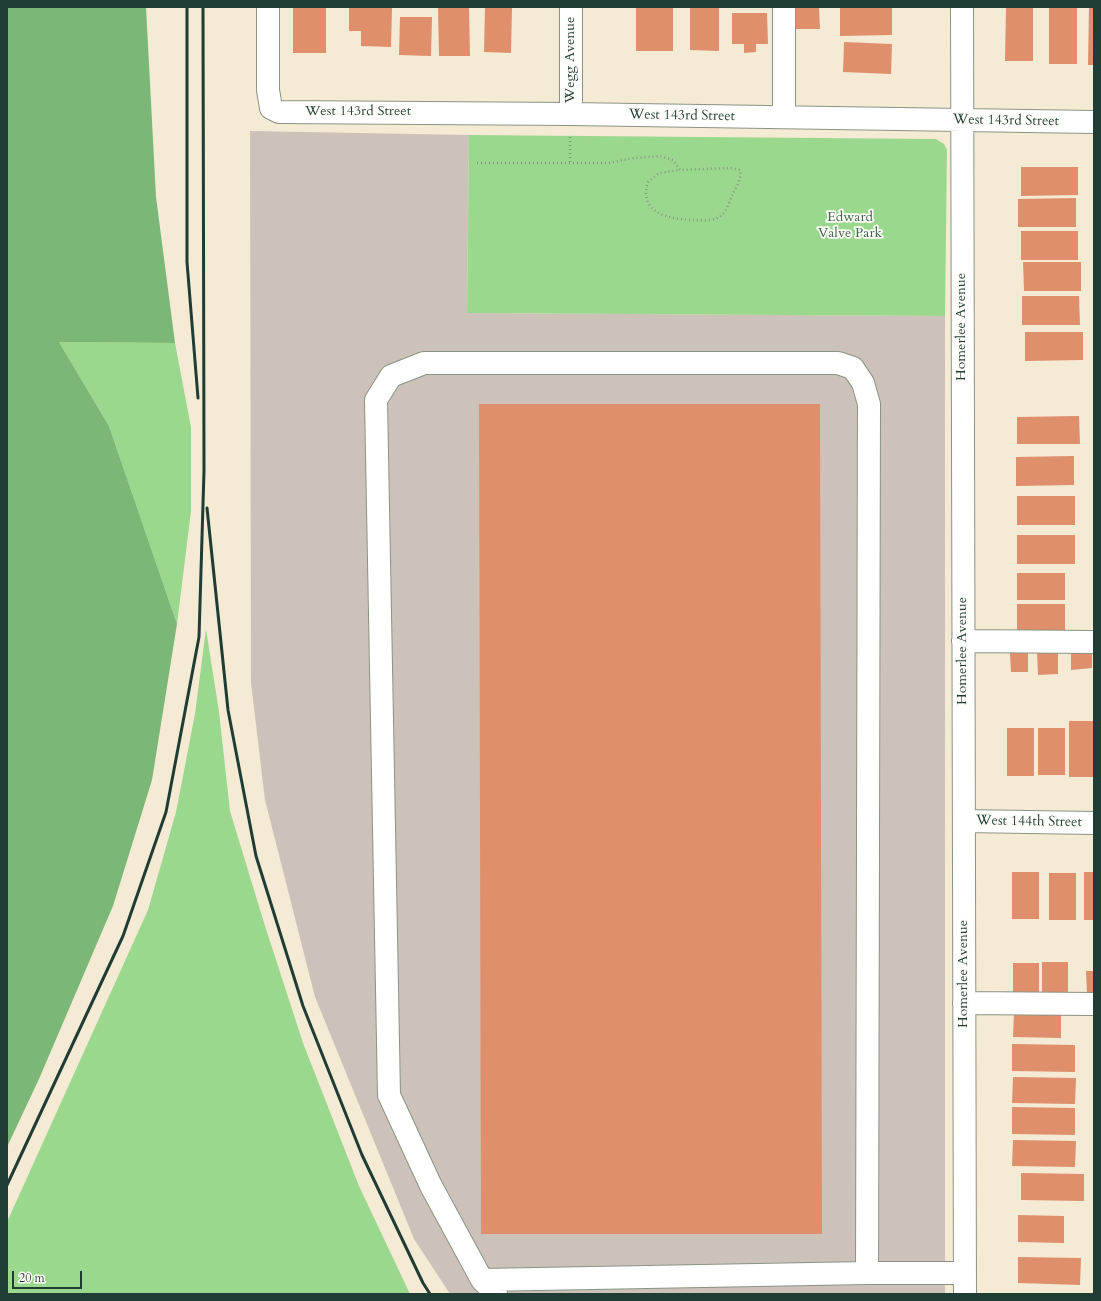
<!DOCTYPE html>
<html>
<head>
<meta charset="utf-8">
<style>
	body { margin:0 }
	#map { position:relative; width:1101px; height:1301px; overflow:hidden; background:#f5ead4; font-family:Cardo,serif }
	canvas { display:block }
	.frame { position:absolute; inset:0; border:8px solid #1f3d34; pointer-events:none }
	.scale { position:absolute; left:12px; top:1271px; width:70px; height:18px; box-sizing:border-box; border:2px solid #1f3d34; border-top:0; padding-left:5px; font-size:12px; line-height:14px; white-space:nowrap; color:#1f3d34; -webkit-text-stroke:3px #fdfcf7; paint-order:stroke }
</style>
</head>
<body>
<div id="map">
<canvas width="1101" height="1301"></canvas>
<div class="frame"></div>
<div class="scale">20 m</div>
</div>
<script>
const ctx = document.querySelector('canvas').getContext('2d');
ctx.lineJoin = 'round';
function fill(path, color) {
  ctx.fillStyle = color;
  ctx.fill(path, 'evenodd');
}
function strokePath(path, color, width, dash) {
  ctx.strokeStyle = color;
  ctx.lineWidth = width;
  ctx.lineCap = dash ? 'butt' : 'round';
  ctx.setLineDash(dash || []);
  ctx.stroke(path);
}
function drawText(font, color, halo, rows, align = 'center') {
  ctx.font = font + ' Cardo,serif';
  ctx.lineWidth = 3.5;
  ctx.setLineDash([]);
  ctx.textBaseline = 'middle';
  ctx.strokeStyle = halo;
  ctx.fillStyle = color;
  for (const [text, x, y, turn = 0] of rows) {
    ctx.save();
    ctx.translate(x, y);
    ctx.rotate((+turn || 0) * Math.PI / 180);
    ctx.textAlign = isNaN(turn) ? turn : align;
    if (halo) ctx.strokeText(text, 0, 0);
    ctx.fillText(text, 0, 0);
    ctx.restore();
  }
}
fill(new Path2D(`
	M250 131 469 135 467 313 945 316V1294H450L414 1239 315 997 265 800 251 683Z`), '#cdc2b9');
fill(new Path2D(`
	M469 135 936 139 944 144 947 150 945 316 467 313Z
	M59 342 175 343 191 427V511L177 624 109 426Z
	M206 629 219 712 230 811 265 926 303 1043 359 1186 410 1294H7V1222L148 910 176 812 195 714Z`), '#9ad88d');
fill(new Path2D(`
	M7 7H146L156 197 175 343 59 342 109 426 177 624 152 780 113 906 39 1079 7 1147Z`), '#7bb878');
fill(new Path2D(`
	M293 7H326V53H293Z
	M349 7H392L391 47 361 46V31H349Z
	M438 7H469L470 56H439Z
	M485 7H512L511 53 484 52Z
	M636 7H673V51H636Z
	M690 7H719V51L690 50Z
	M793 7H819L820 29H793Z
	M840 7H892V35L840 36Z
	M1006 7H1033V61H1005Z
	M1049 7H1077V64H1049Z
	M1089 7H1094V65H1088Z
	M732 13H767L768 44H756V52L744 53V44H732Z
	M400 17H432L431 56 399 55Z
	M844 42 892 44 891 74 843 72Z
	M1021 167H1078V195L1021 196Z
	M1076 198V227H1018V199Z
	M1021 231H1078V260H1021Z
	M1023 262H1081V291H1024Z
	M1022 296H1079L1080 325H1022Z
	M1025 332H1083V360L1025 361Z
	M479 404H820L822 1234H481Z
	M1079 416 1080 444H1017V417Z
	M1074 456V485L1016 486V457Z
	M1017 496H1075V525H1017Z
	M1017 535H1075V564H1017Z
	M1017 573H1065V600H1017Z
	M1017 604H1065V631H1017Z
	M1071 651 1092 652V668L1071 670Z
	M1037 652H1058V674L1038 675Z
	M1010 653H1028V672H1011Z
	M1069 721H1094V777H1069Z
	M1007 728H1034V776H1007Z
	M1038 728H1065V775H1038Z
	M1012 872H1039V919H1012Z
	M1084 872H1094V920H1084Z
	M1049 873H1076V920H1049Z
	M1042 962H1068V993H1042Z
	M1013 963H1039V993H1013Z
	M1086 971H1094V994H1087Z
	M1014 1011 1061 1012V1038L1013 1037Z
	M1012 1044 1075 1045V1072L1012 1071Z
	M1013 1077 1076 1078 1075 1104 1012 1103Z
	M1012 1107 1075 1108V1135L1012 1134Z
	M1013 1140 1076 1141 1075 1167 1012 1166Z
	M1021 1173 1084 1174V1201L1021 1200Z
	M1018 1215 1064 1216V1243L1018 1242Z
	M1018 1257 1081 1258 1080 1285 1018 1283Z`), '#df8f6b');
const minor = new Path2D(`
	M268 7V90L271 108 279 112 571 114 1094 122
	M571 7V114
	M784 7V117
	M962 7 965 1294
	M963 641 1094 642
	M964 821 1094 823
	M964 1003 1094 1004
	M867 1273H965
	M482 1280 867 1273 869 404 863 383 853 368 838 363H424L391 376 376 400 389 1095 431 1186 482 1280 496 1294`);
strokePath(minor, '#8a9484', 24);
strokePath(new Path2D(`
	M570 162V136
	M477 163H609L634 158 660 156 673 160 680 170 659 173 648 182C638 213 669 219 692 220 702 220 714 222 722 215 727 210 730 200 733 193 737 186 742 178 740 170L730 168 680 170`), '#8a9484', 2.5, [1, 3]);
strokePath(minor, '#fff', 22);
strokePath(new Path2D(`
	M187 7V262L198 398
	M207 508 228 710 256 856 303 1006 362 1155 423 1283 430 1294
	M7 1185 123 936 166 812 199 637 204 471 203 7`), '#1f3d34', 3);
drawText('14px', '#1f3d34', '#fdfcf7', [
	["Wegg Avenue",571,60,-90],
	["West 143rd Street",358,112],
	["West 143rd Street",682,116,1],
	["West 143rd Street",1006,121,1],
	["Homerlee Avenue",962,327,-90],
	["Homerlee Avenue",963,651,-90],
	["West 144th Street",1029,822,1],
	["Homerlee Avenue",964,974,-90]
]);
drawText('14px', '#3e644a', '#fdfcf7', [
	["Edward",850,218],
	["Valve Park",850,234]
]);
</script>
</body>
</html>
